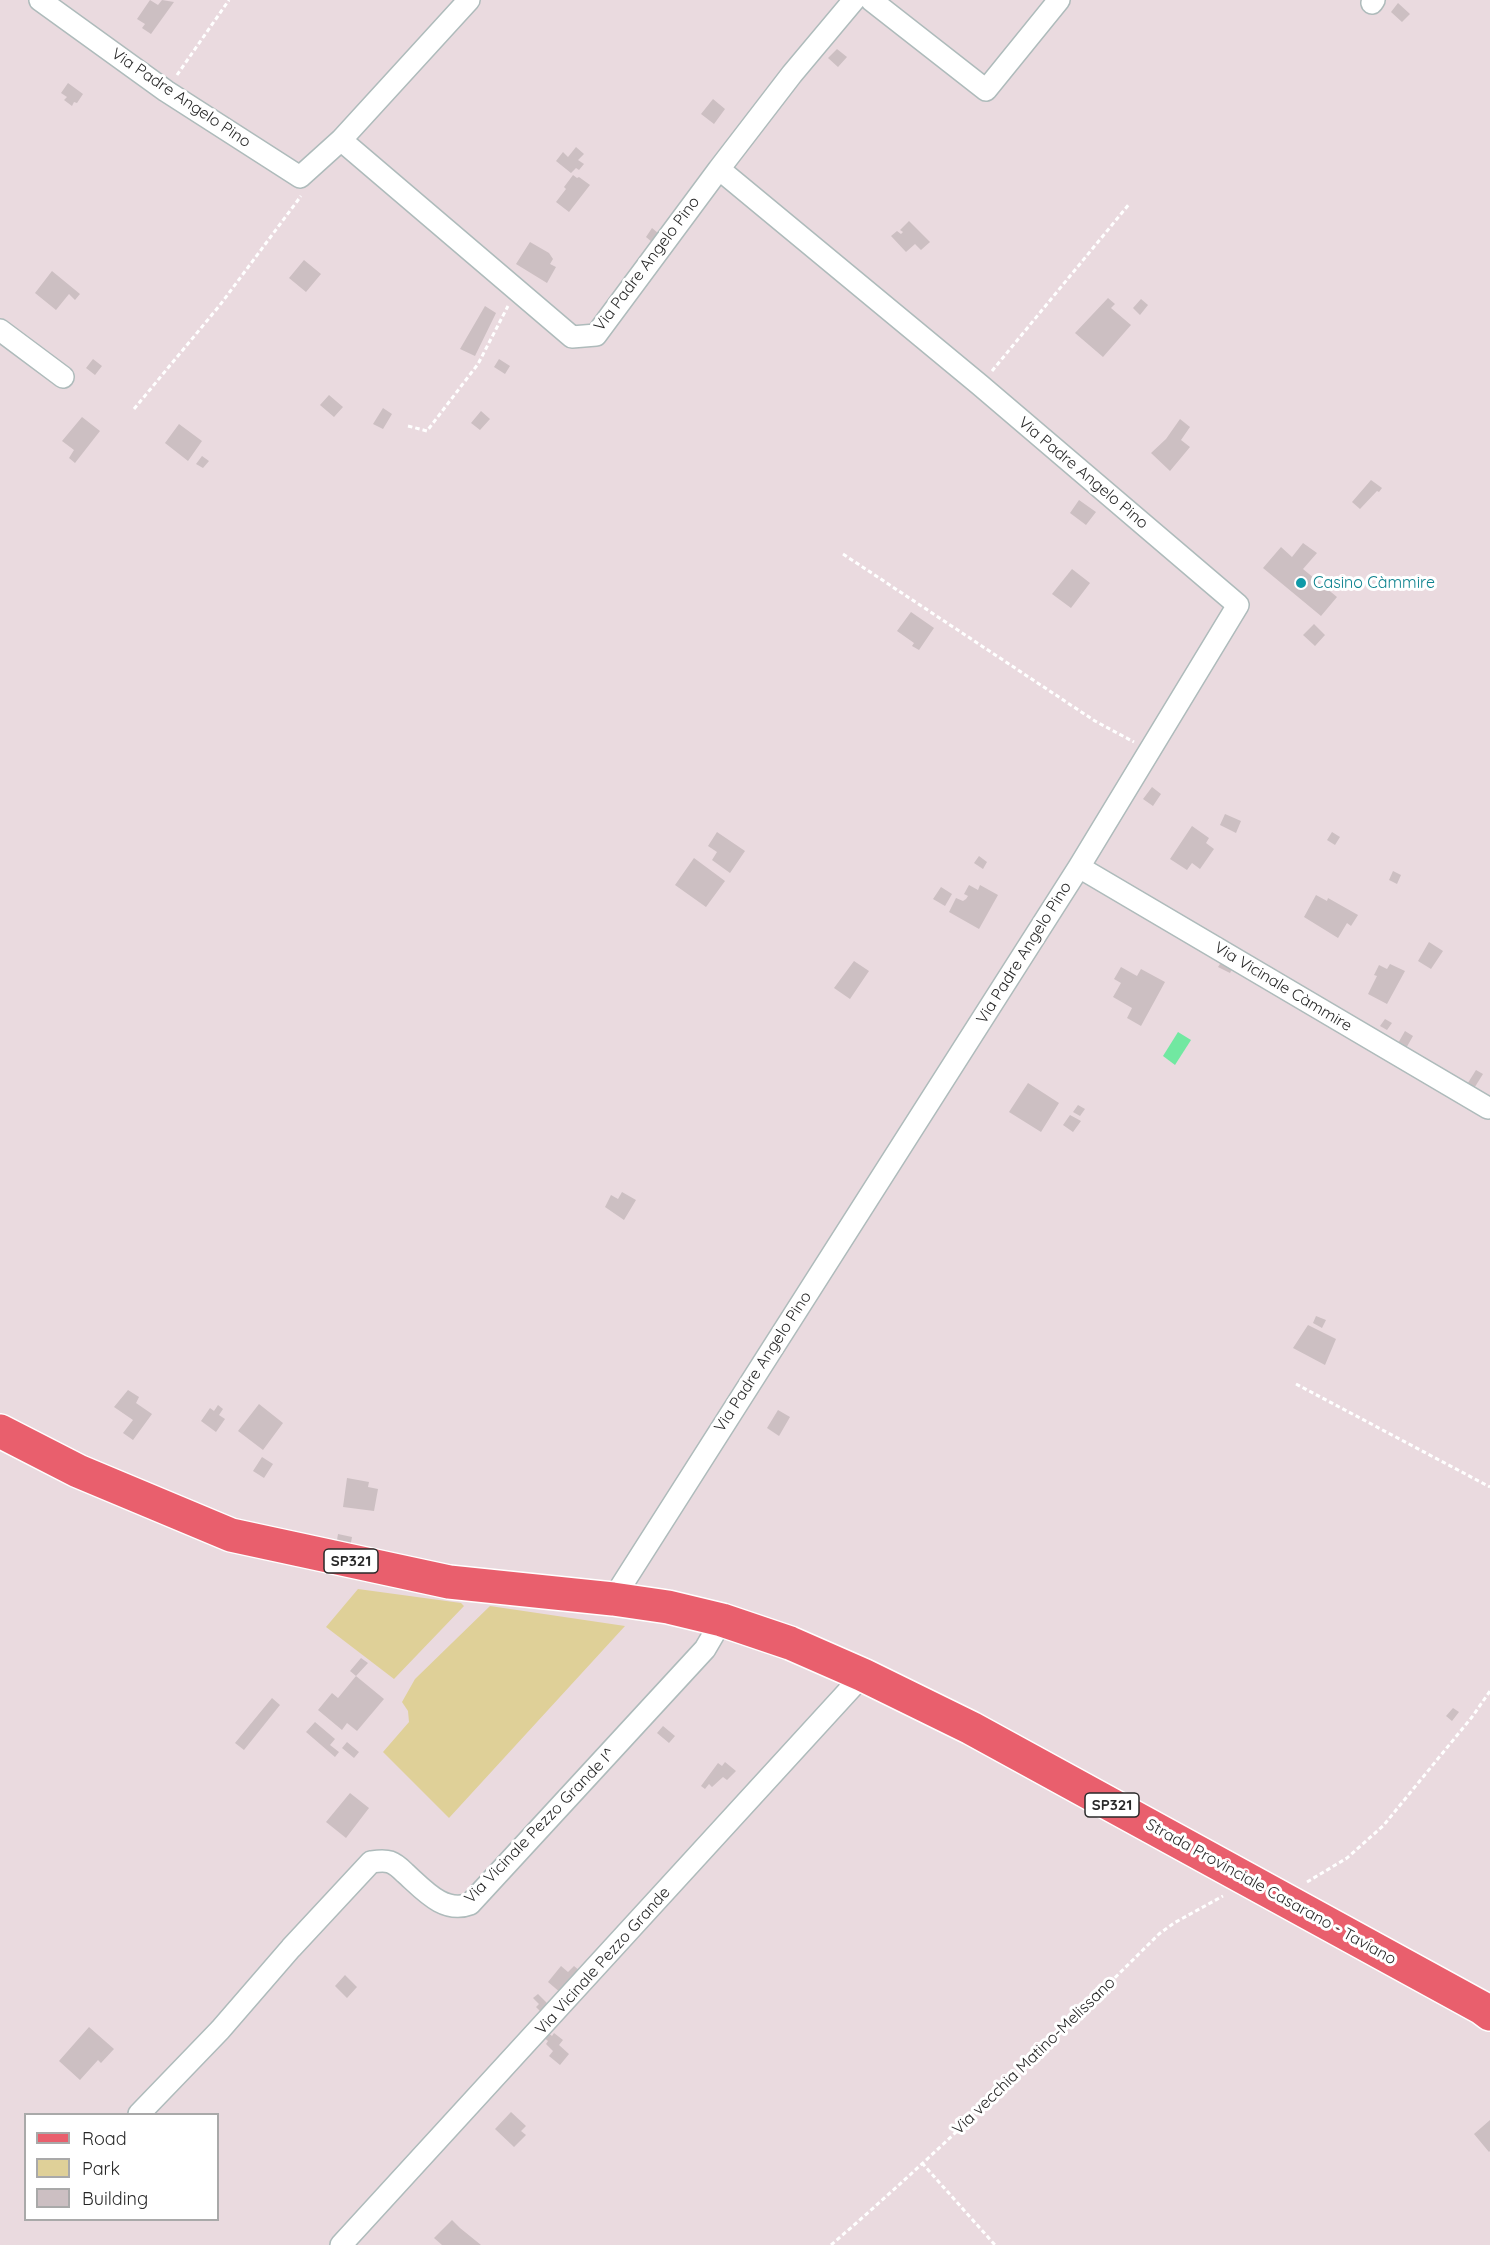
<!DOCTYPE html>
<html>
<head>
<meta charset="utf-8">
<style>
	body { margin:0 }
	#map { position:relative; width:1490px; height:2245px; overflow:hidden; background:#eadadf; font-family:Quicksand,sans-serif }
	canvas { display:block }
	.legend { position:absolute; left:24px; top:2113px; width:195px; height:108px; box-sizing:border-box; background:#fff; border:2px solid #a9a9a9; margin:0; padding:8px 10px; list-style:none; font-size:18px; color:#282828 }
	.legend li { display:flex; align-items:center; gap:12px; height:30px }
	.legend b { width:30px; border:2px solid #a9a9a9 }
</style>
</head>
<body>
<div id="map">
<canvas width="1490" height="2245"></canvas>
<ul class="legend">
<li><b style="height:8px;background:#e95f6d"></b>Road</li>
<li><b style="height:16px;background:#dfd098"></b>Park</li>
<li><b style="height:16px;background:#ccbfc2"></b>Building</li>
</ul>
</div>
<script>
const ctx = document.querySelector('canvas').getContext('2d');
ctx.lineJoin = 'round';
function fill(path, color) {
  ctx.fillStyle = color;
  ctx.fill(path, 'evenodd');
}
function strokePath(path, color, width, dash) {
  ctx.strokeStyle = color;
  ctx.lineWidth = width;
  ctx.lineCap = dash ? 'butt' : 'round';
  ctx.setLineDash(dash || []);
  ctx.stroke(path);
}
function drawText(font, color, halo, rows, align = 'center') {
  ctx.font = font + ' Quicksand,sans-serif';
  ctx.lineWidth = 6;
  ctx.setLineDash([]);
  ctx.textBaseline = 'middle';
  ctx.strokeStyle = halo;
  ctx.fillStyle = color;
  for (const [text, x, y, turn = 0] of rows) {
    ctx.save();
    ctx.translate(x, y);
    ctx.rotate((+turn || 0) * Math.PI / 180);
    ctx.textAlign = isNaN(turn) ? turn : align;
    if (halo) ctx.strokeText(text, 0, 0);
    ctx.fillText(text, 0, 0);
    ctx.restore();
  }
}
fill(new Path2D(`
	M358 1589 461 1603 464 1606 394 1679 326 1627Z
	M490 1606 625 1626 449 1818 383 1752 409 1722 408 1711 402 1702 415 1679Z`), '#dfd098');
fill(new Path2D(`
	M1178 1032 1191 1040 1175 1065 1163 1056Z`), '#71e8a1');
fill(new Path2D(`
	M150 0 158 5 162 0 174 2 151 34 142 28 145 24 137 19Z
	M1398 3 1410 14 1402 22 1391 12Z
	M837 49 847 57 838 67 828 58Z
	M68 83 83 94 77 103 74 102 72 106 64 100 67 97 61 93Z
	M713 99 725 109 714 124 701 114Z
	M576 147 584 154 578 160 584 164 579 170 576 168 571 173 556 161 563 152 568 157Z
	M573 175 577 178 579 177 590 185 569 212 556 202 566 189 564 187Z
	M909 221 930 242 921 250 915 244 906 252 891 236 897 231 901 234 903 232 900 230Z
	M652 228 658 233 652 242 646 237Z
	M530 242 549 253 553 259 550 264 556 267 547 283 516 264Z
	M304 260 321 274 306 292 289 278Z
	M52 271 80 294 75 300 69 294 56 310 35 293Z
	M1108 298 1115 304 1111 308 1131 325 1103 357 1075 333Z
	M1141 299 1148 305 1140 315 1133 308Z
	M485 306 496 313 475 356 460 349Z
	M93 359 102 366 95 375 86 368Z
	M499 359 510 366 505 374 494 367Z
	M329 395 343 407 334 417 320 405Z
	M383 408 392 414 383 429 373 424Z
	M481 411 490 419 480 430 471 423Z
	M82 417 100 431 75 463 69 458 74 450 62 441Z
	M1180 419 1190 427 1181 440 1190 447 1170 471 1151 453 1166 439Z
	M179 424 202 441 188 461 165 443Z
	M202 456 209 461 203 468 196 464Z
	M1371 480 1382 488 1379 492 1377 491 1360 509 1352 502Z
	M1079 500 1096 512 1086 525 1070 513Z
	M1303 543 1317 553 1303 569 1337 597 1321 616 1263 568 1281 547 1292 557Z
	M1072 569 1090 583 1071 608 1052 594Z
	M911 612 934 628 919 650 912 646 914 643 897 631Z
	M1314 624 1325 635 1315 646 1303 635Z
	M1152 787 1161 794 1153 806 1143 799Z
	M1225 814 1241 821 1236 833 1220 825Z
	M1192 826 1209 838 1206 843 1214 849 1200 869 1192 863 1187 870 1170 859Z
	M717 832 745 851 730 873 712 860 717 852 708 846Z
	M1332 832 1340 837 1335 845 1327 840Z
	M979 856 987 862 983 869 974 863Z
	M694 858 725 881 706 907 675 885Z
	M1393 871 1401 875 1397 884 1389 880Z
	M969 885 978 890 980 885 998 895 979 929 949 912 956 898 963 901 966 899 968 896 964 894Z
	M941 887 952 894 945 906 933 899Z
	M1316 895 1327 901 1328 898 1358 915 1351 926 1347 923 1338 938 1304 917Z
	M1429 942 1443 951 1431 969 1418 961Z
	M1224 958 1235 964 1230 973 1218 967Z
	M854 961 869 971 850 999 834 988Z
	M1390 964 1405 971 1387 1004 1368 994 1377 976 1374 975 1379 965 1387 969Z
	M1121 967 1137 976 1141 969 1165 982 1141 1026 1127 1018 1132 1008 1113 997 1121 983 1114 979Z
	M1385 1019 1392 1023 1387 1030 1380 1026Z
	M1405 1031 1413 1036 1405 1050 1397 1045Z
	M1476 1070 1483 1074 1473 1090 1466 1086Z
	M1028 1083 1059 1103 1041 1132 1009 1112Z
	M1078 1105 1085 1109 1080 1116 1073 1112Z
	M1070 1115 1081 1121 1073 1132 1063 1125Z
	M622 1192 636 1200 624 1220 605 1207 611 1195 618 1199Z
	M1316 1316 1326 1320 1322 1328 1313 1323Z
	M1308 1325 1336 1339 1325 1365 1293 1348Z
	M128 1390 139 1397 136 1403 152 1414 133 1440 123 1433 133 1420 114 1407Z
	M259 1404 283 1423 263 1450 238 1431Z
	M218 1405 223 1409 219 1415 225 1419 216 1432 201 1421 210 1408 214 1411Z
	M778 1410 790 1417 779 1436 767 1428Z
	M262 1457 273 1464 264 1478 253 1471Z
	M347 1478 369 1482 368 1487 378 1489 374 1511 343 1507Z
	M338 1534 352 1537 350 1548 336 1546Z
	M361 1658 368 1663 356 1676 384 1699 357 1731 347 1723 342 1730 318 1710 332 1693 338 1698 356 1676 350 1671Z
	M272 1698 280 1705 244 1750 235 1743Z
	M1453 1708 1459 1712 1452 1721 1446 1716Z
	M315 1722 335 1739 330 1745 339 1752 335 1757 306 1732Z
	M663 1726 675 1736 669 1743 657 1733Z
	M347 1742 359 1752 354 1758 342 1748Z
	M725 1762 736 1771 727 1780 723 1777 712 1787 709 1784 705 1789 701 1786 718 1763 722 1766Z
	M350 1793 369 1808 346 1838 326 1822Z
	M561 1966 568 1972 574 1966 580 1971 561 1993 548 1982Z
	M345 1975 357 1987 347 1998 335 1986Z
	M538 1994 551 2007 544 2015 536 2007 539 2004 533 1998Z
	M89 2027 114 2049 101 2063 98 2060 80 2080 59 2061Z
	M547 2032 552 2036 554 2033 563 2040 559 2045 569 2054 560 2065 549 2056 553 2051 546 2044 548 2041 543 2037Z
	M511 2112 526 2126 521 2131 526 2135 514 2147 495 2129Z
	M1490 2120V2151L1489 2152 1474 2134Z
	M452 2220 460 2228 481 2245H442L434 2238Z`), '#ccbfc2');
const minor = new Path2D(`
	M40 0 166 91 300 177 341 140 572 337 596 335 719 169 980 385 1238 605 1079 867 613 1599
	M871 0 986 90 1059 0
	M1372 3 1374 0
	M341 140 469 0
	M719 169 792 74 854 0
	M0 330 63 377
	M1079 867 1488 1108
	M139 2114 220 2030 291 1948 371 1862C378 1861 384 1860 390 1862 396 1864 401 1869 405 1873 424 1890 444 1914 470 1904L705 1649 722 1620
	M341 2245 863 1675`);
const primary = new Path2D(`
	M0 1431 78 1471 231 1535 449 1582 613 1599 668 1607 722 1620 790 1643 863 1675 971 1728 1482 2008 1490 2014`);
strokePath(minor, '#aebbbb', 24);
strokePath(primary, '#fff', 36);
strokePath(new Path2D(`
	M177 75 229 0
	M992 371 1130 203
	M134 409 220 305 301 196
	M408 426 427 431 478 364 508 306
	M843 554 1095 721 1134 742
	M1296 1384 1490 1487
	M1307 1882 1347 1858 1383 1826 1472 1717 1490 1691
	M922 2163 995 2245
	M831 2245C945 2147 1052 2040 1159 1934L1174 1923 1223 1896`), '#fff', 3, [4.5, 3]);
strokePath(minor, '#fff', 21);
strokePath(primary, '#e95f6d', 33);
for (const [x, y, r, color] of [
	[1301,583,6,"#0f9aa8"]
]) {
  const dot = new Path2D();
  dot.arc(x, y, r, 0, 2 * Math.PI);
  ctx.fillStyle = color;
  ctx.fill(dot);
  strokePath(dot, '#fff', 2);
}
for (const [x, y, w] of [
	[351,1561,54],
	[1112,1805,54]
]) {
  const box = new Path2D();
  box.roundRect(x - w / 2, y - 12, w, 24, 4.5);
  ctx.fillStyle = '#fff';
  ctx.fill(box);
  strokePath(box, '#282828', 1.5);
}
drawText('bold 15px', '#282828', null, [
	["SP321",351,1561],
	["SP321",1112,1805]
]);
drawText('16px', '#282828', '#fff', [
	["Via Padre Angelo Pino",181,98,34],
	["Via Padre Angelo Pino",647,264,-53],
	["Via Padre Angelo Pino",1083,473,40],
	["Via Padre Angelo Pino",1024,953,-58],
	["Via Vicinale Càmmire",1283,987,31],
	["Via Padre Angelo Pino",763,1362,-57],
	["Via Vicinale Pezzo Grande I^",540,1826,-46],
	["Strada Provinciale Casarano - Taviano",1271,1892,29],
	["Via Vicinale Pezzo Grande",603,1961,-48],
	["Via vecchia Matino-Melissano",1034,2056,-44]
]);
drawText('16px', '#0d838f', '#fff', [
	["Casino Càmmire",1313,583]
], 'left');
</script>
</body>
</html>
